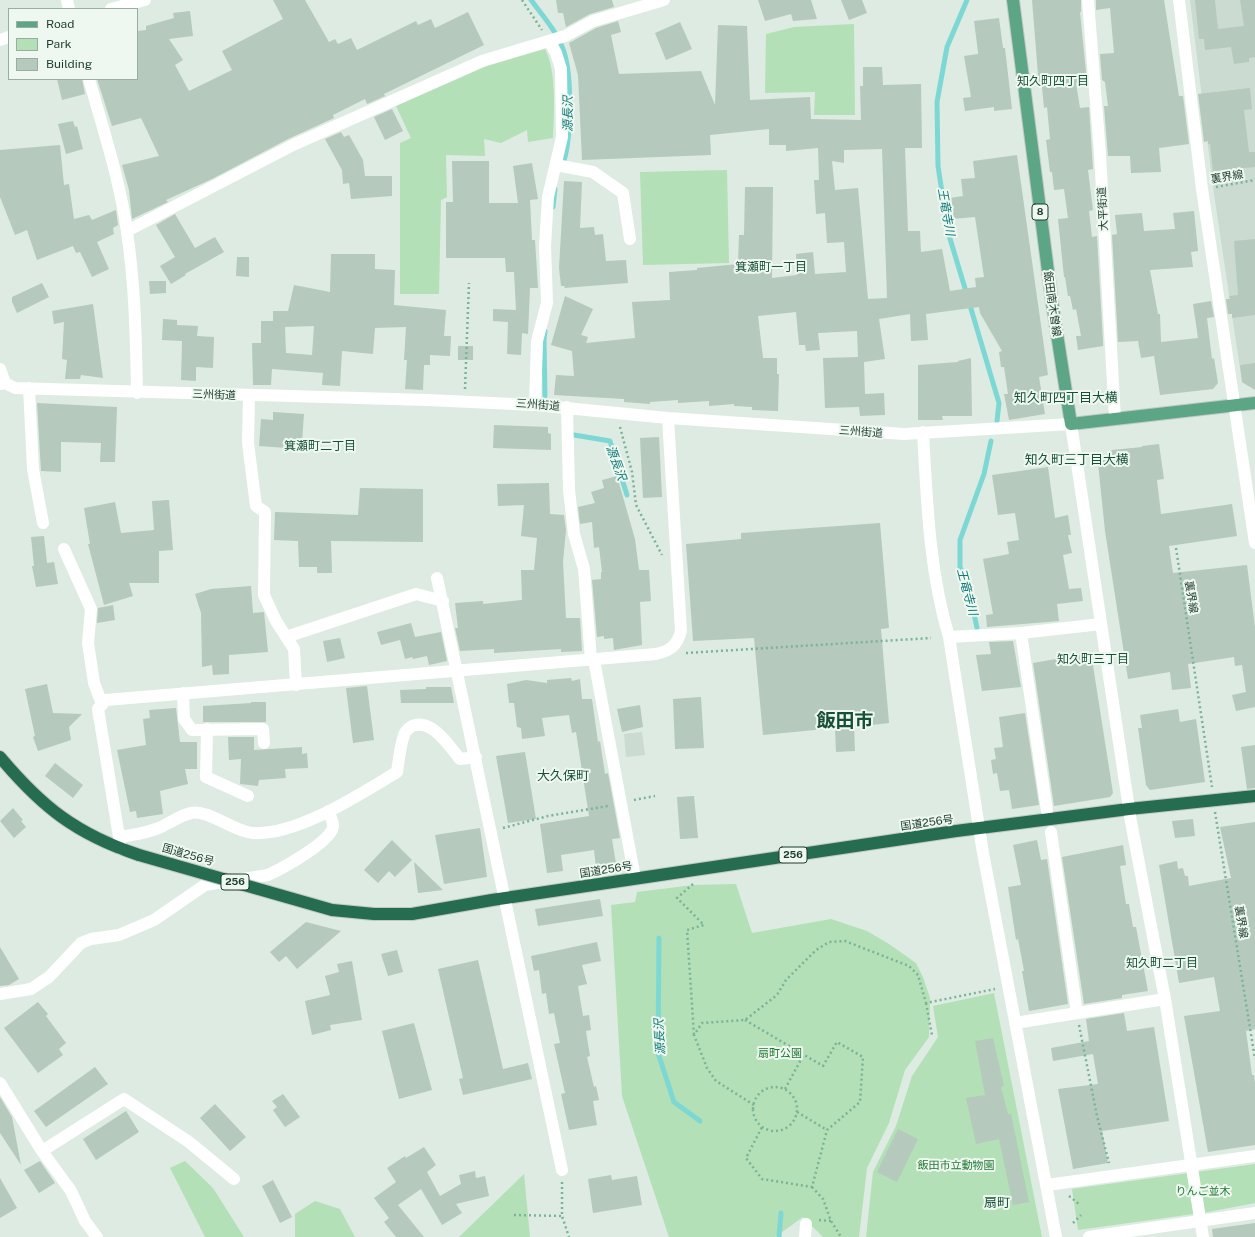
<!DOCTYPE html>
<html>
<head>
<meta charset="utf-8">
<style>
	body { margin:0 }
	#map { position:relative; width:1255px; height:1237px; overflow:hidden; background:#ddebe2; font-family:"Public Sans",sans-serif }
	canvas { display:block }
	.legend { position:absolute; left:8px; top:8px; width:130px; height:72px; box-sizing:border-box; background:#eef8f1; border:1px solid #9aada3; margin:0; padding:5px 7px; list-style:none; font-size:12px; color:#1d3c2e }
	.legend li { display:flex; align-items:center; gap:8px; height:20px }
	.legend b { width:20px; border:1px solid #9aada3 }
</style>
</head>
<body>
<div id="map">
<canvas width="1255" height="1237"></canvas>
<ul class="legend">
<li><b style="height:5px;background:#5ca685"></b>Road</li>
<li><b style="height:11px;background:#b3e0b6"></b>Park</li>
<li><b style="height:11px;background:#b5c9bd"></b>Building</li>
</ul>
</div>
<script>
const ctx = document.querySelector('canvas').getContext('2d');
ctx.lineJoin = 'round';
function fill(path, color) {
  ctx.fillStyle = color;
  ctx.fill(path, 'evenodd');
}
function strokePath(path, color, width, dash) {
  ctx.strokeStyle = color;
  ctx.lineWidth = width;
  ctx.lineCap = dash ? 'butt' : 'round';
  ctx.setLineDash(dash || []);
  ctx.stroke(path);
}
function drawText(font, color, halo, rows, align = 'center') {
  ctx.font = font + ' "Public Sans","Noto Sans JP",sans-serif';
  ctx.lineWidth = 4;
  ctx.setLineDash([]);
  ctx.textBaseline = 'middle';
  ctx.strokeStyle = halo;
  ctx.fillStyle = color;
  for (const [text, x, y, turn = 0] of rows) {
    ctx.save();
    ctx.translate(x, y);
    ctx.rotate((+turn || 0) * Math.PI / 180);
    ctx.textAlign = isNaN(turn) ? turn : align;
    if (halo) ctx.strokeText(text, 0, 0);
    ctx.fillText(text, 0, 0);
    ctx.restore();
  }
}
fill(new Path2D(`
	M1190 0H1255V386H1248L1242 382 1213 187Z
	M642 732 645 755 626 757 624 734Z`), '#cbdbd1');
fill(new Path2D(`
	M854 24 855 115H814L815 92 765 93 766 34 794 27Z
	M545 49C557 72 554 112 553 138L528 142 527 130 501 143 484 139 485 156 446 155 447 197 441 200 439 294H400V143L411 138 396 106 487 66Z
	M727 170 729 263 643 265 640 172Z
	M736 884 752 933 831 919 867 931 889 944 916 963 923 977 930 998 929 1037 905 1070 889 1123 867 1168 859 1237H823L803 1217 775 1237H669L622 1096 611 905 635 902 637 892 693 885Z
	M994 993 1042 1237H866L873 1172 896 1126 912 1076 938 1037 933 1006Z
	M185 1161 213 1188 244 1237H205L170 1168Z
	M1255 1164V1203L1208 1212 1078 1230 1072 1189Z
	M524 1174 530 1237H459Z
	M315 1201 340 1209 355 1237H295V1214Z`), '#b3e0b6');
strokePath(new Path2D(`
	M531 0C543 16 558 33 564 52 572 77 572 143 562 166
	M967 0 947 47 937 102 938 166 948 232 967 295
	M553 207 555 189
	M969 302 999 403 997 421
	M545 396 544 340 545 331
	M574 435 610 441 627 495
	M977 628 969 590 960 567V540L984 474 991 441
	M659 938 658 1053 674 1102 700 1121
	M779 1237 781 1213`), '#7dd8d4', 5);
fill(new Path2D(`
	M273 0H305L329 42 335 39 338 44 351 38 357 50 416 21 418 25 431 19 435 28 468 12 484 45 384 94 385 96 367 104 365 99 333 115 334 118 288 139 212 179 166 200 168 202 132 219 129 190 122 165 159 156 141 118 112 126 97 79H137V31L146 30V26L174 18 173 13 190 11 193 36 169 39 183 60 175 65 189 91 232 70 222 51 283 19Z
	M556 0H612L614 7 590 14 566 27 563 13H558Z
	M758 0H811L817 19 793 21 791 14 765 21Z
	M841 0H862L867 13 849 20Z
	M1032 0H1081V12H1080L1087 82 1076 83 1080 108 1089 107 1093 169 1088 170 1093 210 1089 211 1092 237 1097 236 1103 342V346L1078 350 1076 336H1081L1076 309 1073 310 1070 296H1068L1065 277H1064L1058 219 1068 218 1064 189 1054 190 1052 172H1050L1046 140 1050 139 1047 107 1044 108 1042 87H1039Z
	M1096 0H1164L1179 96H1183L1189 144 1159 148 1161 172 1131 173 1130 156H1108L1104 106H1108L1105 82 1102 80 1100 54 1114 53 1110 8 1096 10Z
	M1195 0H1215L1218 29 1244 26 1240 0H1255V57L1249 58V62L1234 64 1231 47 1205 50 1204 39H1199Z
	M999 18 1003 48H1005L1012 109 994 111V107L965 111 963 98 971 97 964 56 978 54V52L974 21Z
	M618 21 621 32 611 35 619 74 701 71 715 105 718 25 747 26 750 100 810 97 811 119 861 120 860 86H863V67H882L883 85 921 84 922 148H905L908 231H920L921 252 942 249 950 291 976 287 975 278 984 277 975 217 953 219 950 198 963 196 961 179 975 178 973 161 1017 155 1048 375 1039 377 1045 414 1009 420 1004 394H1008L1004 367H1001L999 352 1002 351 980 313 979 307 926 314 928 340 911 341 910 314 879 319 885 359 864 362 865 394 884 393 885 415 860 416 859 407 825 408 823 358 858 357 857 331 818 333 820 350 806 351 805 345H799L796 312 758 316 763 358H777V374H779L778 411 752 410V407L734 406V404L709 406V401L678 403V400L650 402V404L624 402V399L554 395 556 375 574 376 572 351 551 345 565 296 593 309 581 335 588 337 586 343 635 338 632 302 670 300 669 272 697 270V268L738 264 739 235H744L745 187H773L772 278 797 275 796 254 813 252 815 274 846 272 844 242 827 243 825 213 816 214 814 180H819L818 148 786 151V145H769V129L710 135 711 155 582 160 578 75 569 43 596 28ZM882 149 887 298 868 299 858 188 835 190 832 161 844 163V150Z
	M680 22 692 49 666 60 655 33Z
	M57 79H82L85 94 62 100Z
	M1250 88 1252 109 1244 110 1249 152H1255V167L1213 171 1210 144H1208V141L1204 142 1198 94Z
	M392 109 403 131 385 140 374 117Z
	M73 121 75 127 77 126 83 149 66 154 58 124Z
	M341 132 344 137 349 135 363 160 365 176H392V196L351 199 349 183 343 184 342 170 325 139Z
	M60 145 64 185 69 184 74 219 89 215 92 220 116 210 118 225 113 228 114 234 97 242 109 269 92 277 80 252 76 253 73 246 37 260 27 230 15 235 0 197V150Z
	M452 161H489V203H518L513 166 532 163 538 199 530 200 532 240H535L538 288H530L528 334 522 333 521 355 507 354 508 322 493 321V309L516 310 514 272H506L505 258H446V202H453Z
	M564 181 582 182 580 228 594 227 595 235 603 234 606 261 626 260 628 283 564 288 565 286H561L559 268Z
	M1194 211 1198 251 1191 252 1193 267 1150 270 1158 314H1160L1161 342 1198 338 1193 304 1211 301 1214 317 1207 318 1212 359 1214 358 1218 383 1213 389 1160 395 1154 356 1141 358 1138 341 1118 342 1112 235 1117 234 1115 215 1142 213 1144 231 1175 229 1173 213Z
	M175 214 195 248 215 237 224 252 185 274 186 275 171 284 160 266 175 257 156 225Z
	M1255 239V315L1232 318V314H1228L1226 299H1230L1229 296 1238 295 1234 241Z
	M331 254H375V269L395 270 394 305 446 310 444 336H451L450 356 430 355V365H424L423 390 405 389 407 360H404L406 327 375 328 373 354 342 351 340 386 322 385 323 373 272 369 271 385H253L252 343H261V321H273V311H288L294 285 330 292ZM314 326 312 355 286 353 285 327Z
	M237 257H249V277L236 276Z
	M149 281H166V293L150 294Z
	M42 283 49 297 17 313 12 302V297Z
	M93 304 103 378 81 375 80 379H65L67 360 62 359 64 322 54 324 52 311Z
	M163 319 177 320V325L198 326 197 336 214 337 213 368 196 367V381L181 380 182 341 162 340Z
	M458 346H473V360H458Z
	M971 358 972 416H942L943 420H918V365L958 362V361Z
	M1255 363V390L1242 382 1240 365Z
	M37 403 117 407 115 462H100L101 443 61 442V472L41 471Z
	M273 412 304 414 302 442 286 441V448L259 446 261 419 273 420Z
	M494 425 548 427V433L551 434V450L493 448Z
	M659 437 662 497 643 498 640 438Z
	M1159 444 1164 479 1157 480 1161 514 1232 504 1237 536 1169 546 1173 573 1247 565 1255 627V707L1236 711 1232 695 1246 692 1242 665 1235 666 1234 657 1188 664 1191 688 1172 690 1170 672 1128 679 1105 531 1098 463 1112 450 1142 447V446Z
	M1048 467 1055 518 1068 515 1071 535H1068L1072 553 1063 555 1069 589 1081 588 1083 601 1057 604 1059 621 987 627 986 615 993 614 983 559 1009 554 1007 542 1019 540 1015 513 998 515 992 475Z
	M617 476 635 539 639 570H649L651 601 640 602 642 645 614 650 613 638 604 639V636L597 637 592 580 601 579V572H602L599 547 594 548 592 522 580 524 578 507 595 503 591 492 604 488 602 480Z
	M549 483 550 514 564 515 566 530 563 562 566 618H580L582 651 561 652V649L494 653V649L460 651 455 628H458L455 603 483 601V604L522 600 521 570H534L537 538 521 536 524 505 498 506 497 484Z
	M360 488 423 489V542L331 541 332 573H317V567H299L298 541 274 540 275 512 358 515Z
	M169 500 173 550 159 551V583H129L133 596 104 605 88 544H90L84 508 115 502 121 533 154 530 152 501Z
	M880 523 889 628 881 629 889 723 854 727 855 751 836 752 835 728 763 735 754 638 693 641 686 544 741 539V533Z
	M44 536 47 563 54 562 58 584 36 587 32 566H34L31 537Z
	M251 586 253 613 264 612 268 652 229 655V674L213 675 212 665 202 667 201 613 195 594 211 589Z
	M113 605 115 620 97 623 98 608Z
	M411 623 415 637 441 632 447 661 429 665 427 656 413 659 412 657 405 659 400 640 381 645 377 632Z
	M340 638 345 658 327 662 323 641Z
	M1013 641 1021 687 982 691 976 655 991 654 989 642Z
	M1091 653 1113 793 1110 797 1054 806 1033 663Z
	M571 678 572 681 580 679 582 699H592L598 742 600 741 605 774 608 773 620 838 612 839 616 864 596 867 594 850 561 855 563 871 547 873 540 824 589 816 576 732 572 733 569 715 542 718 545 736 522 739 521 728 517 727 514 703H509L507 684 526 680 547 683V680Z
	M47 684 53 713 82 714 69 727 71 740 38 751 33 737 35 736 25 689Z
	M367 686 374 740 353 743 346 688Z
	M426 687H451L454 703H401L400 690 426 689Z
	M701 697 704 748 675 749 673 699Z
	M251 702H266V722H203V706L251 703Z
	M640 705 643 727 622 732 617 709Z
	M176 708 180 742H197V769H185L188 784 160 791 163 814 137 818 136 811 130 812 117 750 146 745 143 719 150 718 149 710Z
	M1178 709 1180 722 1196 719 1205 782 1150 790 1146 785 1138 728H1142L1140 715Z
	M1025 713 1039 805 1012 809 1009 790 1000 791 997 773 993 774 991 760 996 759 994 748 1003 747 999 717Z
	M228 737H254V750L302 747V754L307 753 308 768 285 769 286 778 259 780 258 786 240 784 241 759 229 760Z
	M1255 745V788L1247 789 1241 747Z
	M525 752 536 819 508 823 496 756Z
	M55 763 83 785 73 798 45 776Z
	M694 796 698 838 680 839 677 797Z
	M13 808 23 820 21 821 26 827 14 838 0 821Z
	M1193 819 1195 836 1175 838 1172 821Z
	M1255 822V1029L1246 1031 1252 1075H1254L1255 1083V1145L1208 1152 1184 1016 1220 1011 1214 977 1179 983 1159 865 1177 861 1178 869 1183 868 1185 876H1188L1189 886 1231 878 1220 827Z
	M480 828 487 877 444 884 435 835Z
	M392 840 412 860 395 877 389 871 378 883 364 870Z
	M1037 840 1041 860 1047 859 1068 1004 1029 1011 1022 971H1024L1018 939 1016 940 1008 887 1021 885 1013 845Z
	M1123 845 1126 865 1120 866 1126 904H1129L1133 927H1136L1148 991 1122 995V998L1084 1004 1062 857Z
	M414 862 443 890 418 893Z
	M600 899 603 916 538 926 535 909Z
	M306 922 341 931 297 969 286 956 279 962 270 952Z
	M597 942 601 961 582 965 587 984 578 986 583 1016 589 1015 591 1030 586 1031 590 1056 587 1057 594 1087 596 1086 599 1100 593 1101 597 1125 569 1130 561 1094 565 1093 554 1044 560 1043 554 1013 549 1014 546 993 542 994 539 970 534 971 531 956Z
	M0 947 19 979 9 985 0 986Z
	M397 950 403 972 388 976 381 954Z
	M478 960 503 1069 528 1063 532 1079 463 1095 459 1079 463 1078 438 969Z
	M352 961 362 1020 330 1025 331 1030 312 1035 305 1001 330 995 325 976 339 972 337 964Z
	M38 1002 48 1014 46 1016 66 1043 59 1049 63 1055 38 1073 4 1028Z
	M1124 1013 1127 1031 1154 1027 1169 1121 1102 1131 1108 1163 1073 1169 1058 1089 1098 1084 1093 1054 1053 1061 1051 1048 1089 1041 1086 1019Z
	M414 1023 432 1090 399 1099 382 1031Z
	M993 1038 1004 1086 1001 1087 1008 1114H1011L1029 1202 1013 1205 999 1139 976 1144 966 1098 985 1095 975 1041Z
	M95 1067 108 1084 46 1127 34 1111Z
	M283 1094 300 1117 285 1127 273 1110 277 1107 272 1101Z
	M0 1097 12 1117 21 1165 0 1133Z
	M215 1104 246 1137 230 1151 200 1118Z
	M126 1111 139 1132 96 1160 83 1139Z
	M898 1129 918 1139 897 1182 877 1172Z
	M424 1147 436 1165 427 1172 440 1196 461 1184 459 1175 475 1171 476 1178 485 1176 489 1196 456 1204 462 1213 442 1225 421 1189 398 1205 424 1237H396L384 1222 389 1218 374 1198 396 1182 387 1168 405 1156 406 1158Z
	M40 1161 55 1183 39 1193 24 1170Z
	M611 1175 612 1180 637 1176 642 1205 593 1213 588 1179Z
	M0 1178 17 1208 0 1218Z
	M273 1180 292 1217 280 1223 262 1186Z
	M1255 1223V1237H1213L1212 1229Z`), '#b5c9bd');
const major = new Path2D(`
	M1013 0 1052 302 1071 424 1255 403`);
const highway = new Path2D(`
	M0 757C42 807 76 834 139 855
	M332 910 374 914H412L492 900 956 831 1129 809 1255 796`);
strokePath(major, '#c0c8c4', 14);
strokePath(highway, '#c0c8c4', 14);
strokePath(new Path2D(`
	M522 0 542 30
	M1216 187 1255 180
	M465 389 469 283
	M620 427 632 472 636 505 662 555
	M1176 548 1212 787
	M686 653 931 638
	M634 800 655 796
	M1215 812 1255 1059
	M503 828 548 816 608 806
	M693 884 677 898 704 925 687 930 694 1035
	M926 1003 932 1035
	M745 1020 823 1066 837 1042 863 1057 860 1102 827 1130 812 1187 762 1179 746 1158 762 1127
	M1079 1025 1097 1116 1109 1163
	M753 1109a22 22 0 1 1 44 0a22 22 0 1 1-44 0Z
	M785 1089 804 1054
	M754 1105 716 1081 707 1068 694 1035 702 1023 745 1020 777 995 786 980 816 950 829 942 845 941 909 966 918 975 926 1003 995 989
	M797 1112 827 1130
	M562 1182V1216L569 1237
	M812 1187 823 1199 831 1221 841 1237
	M1069 1196 1079 1204
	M514 1215 562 1216
	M819 1220 831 1221
	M1073 1223 1081 1215`), '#7ab396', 2.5, [2, 3]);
strokePath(new Path2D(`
	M67 0 69 9
	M1088 0 1100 154 1115 419
	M1179 0 1202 189 1255 543
	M111 9 145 0
	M0 40 9 37
	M89 79C103 129 120 180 127 232 135 285 136 339 137 393
	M556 165 593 172 623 193 630 239
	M127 231 293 145 482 61 565 36 593 21 664 0
	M0 369 5 383
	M0 384 5 383 15 388 48 389 428 400 535 405 668 418 904 434 1071 424 1131 822 1165 999 1203 1237
	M29 388 33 469 43 523
	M249 396 248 443 256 506 265 512 264 595 276 621 294 649 296 685
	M535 405 537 341 547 303 545 246 548 197 562 137 561 69 556 53 549 41
	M567 407 569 490 574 534 584 569 591 660
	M923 432C927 501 929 571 949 637L983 853 1056 1237
	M64 549 91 609 88 643 94 683 102 704
	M437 578 562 1170
	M1021 633 1047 811
	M286 637 416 594 443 601
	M949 637 1021 633 1101 624
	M594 660 635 878
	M183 693 184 719 192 730 263 729 264 743
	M207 729 206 777 248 796
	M1051 832 1077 1013
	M119 837C133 835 148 833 161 827 170 823 181 815 191 813 208 809 234 832 253 833 297 836 360 794 397 772 399 760 400 746 404 735 405 731 409 728 412 726 432 718 449 746 460 759L476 757
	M121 849 98 709 106 700 656 654C670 651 677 646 681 631L668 418
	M0 994 31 989 49 977 81 943 91 939 119 935 154 920 205 885 268 875C281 869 333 841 333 826 333 821 330 815 328 811
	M1015 1023 1165 999
	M0 1083 42 1151 71 1191 85 1221 97 1237
	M42 1151 124 1099 189 1142 234 1179
	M1047 1185 1255 1156
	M805 1237 806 1224
	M1089 1237 1255 1213`), '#fff', 12);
strokePath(major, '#5ca685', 12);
strokePath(highway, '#256c50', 12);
const highwayBridge = new Path2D(`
	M139 855 332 910`);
strokePath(highwayBridge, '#c0c8c4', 14, []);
strokePath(highwayBridge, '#256c50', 12);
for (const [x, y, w] of [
	[1040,212,16],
	[793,855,28],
	[235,882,28]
]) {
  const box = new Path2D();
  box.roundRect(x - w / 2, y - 8, w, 16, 3);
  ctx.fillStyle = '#eef8f1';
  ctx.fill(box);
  strokePath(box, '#1d3c2e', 1);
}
drawText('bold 10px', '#1d3c2e', null, [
	["8",1040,212],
	["256",793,855],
	["256",235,882]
]);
drawText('11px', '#1d3c2e', '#eef8f1', [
	["裏界線",1227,177,-9],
	["大平街道",1103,209,-93],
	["飯田南木曽線",1052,304,82],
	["三州街道",214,395,2],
	["三州街道",538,405,4],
	["三州街道",861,432,4],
	["裏界線",1191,597,81],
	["国道256号",927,823,-8],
	["国道256号",188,855,16],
	["国道256号",606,870,-9],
	["裏界線",1241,922,81]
]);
drawText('11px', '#237833', '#eef8f1', [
	["扇町公園",780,1054],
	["飯田市立動物園",956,1166],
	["りんご並木",1203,1192]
]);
drawText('12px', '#175037', '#eef8f1', [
	["知久町四丁目",1053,81],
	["箕瀬町一丁目",771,267],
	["箕瀬町二丁目",320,446],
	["知久町三丁目",1093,659],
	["知久町二丁目",1162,963]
]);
drawText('italic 12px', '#117a77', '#eef8f1', [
	["源長沢",568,114,-90],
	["王竜寺川",946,212,80],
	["源長沢",616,463,70],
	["王竜寺川",967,592,75],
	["源長沢",660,1037,-93]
]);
drawText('13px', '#175037', '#eef8f1', [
	["知久町四丁目大横",1066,398],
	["知久町三丁目大横",1077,460],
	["大久保町",563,776],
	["扇町",997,1203]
]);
drawText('bold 19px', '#175037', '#eef8f1', [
	["飯田市",845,721]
]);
</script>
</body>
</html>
